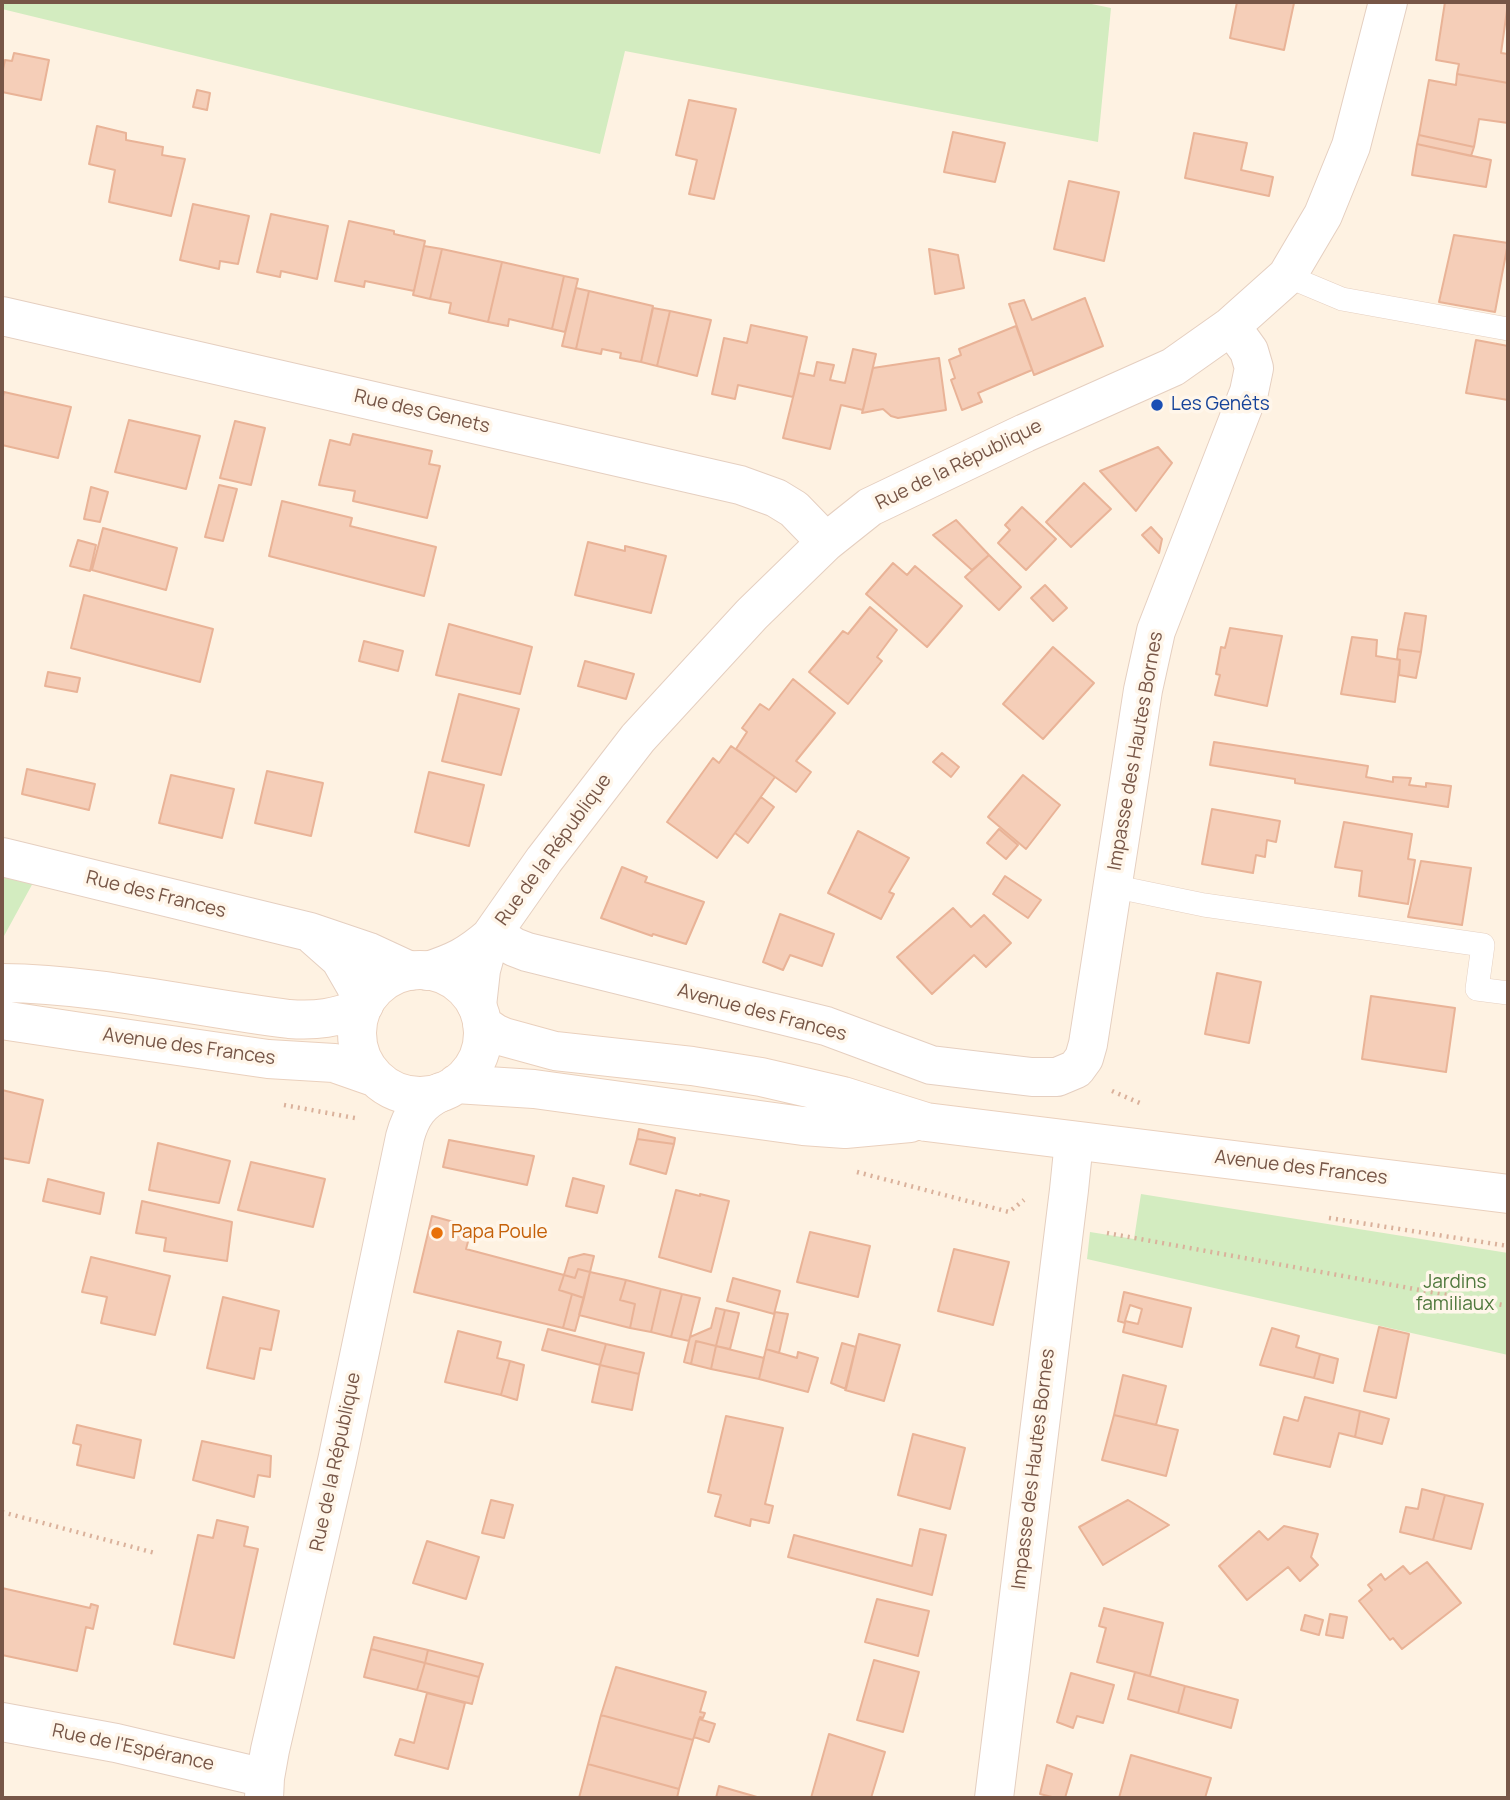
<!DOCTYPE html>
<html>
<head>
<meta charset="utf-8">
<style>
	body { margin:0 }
	#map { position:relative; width:1510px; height:1800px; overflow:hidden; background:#fef2e2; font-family:Manrope,sans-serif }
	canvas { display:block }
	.frame { position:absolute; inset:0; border:4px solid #775647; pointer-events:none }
</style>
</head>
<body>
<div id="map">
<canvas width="1510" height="1800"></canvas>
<div class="frame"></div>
</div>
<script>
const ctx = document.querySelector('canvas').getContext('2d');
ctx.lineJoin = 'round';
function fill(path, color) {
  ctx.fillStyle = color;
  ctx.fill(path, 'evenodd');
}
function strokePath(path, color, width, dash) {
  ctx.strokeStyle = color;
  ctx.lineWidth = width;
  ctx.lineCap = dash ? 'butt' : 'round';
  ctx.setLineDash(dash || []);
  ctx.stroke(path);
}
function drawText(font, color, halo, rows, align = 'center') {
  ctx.font = font + ' Manrope,sans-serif';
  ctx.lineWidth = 7;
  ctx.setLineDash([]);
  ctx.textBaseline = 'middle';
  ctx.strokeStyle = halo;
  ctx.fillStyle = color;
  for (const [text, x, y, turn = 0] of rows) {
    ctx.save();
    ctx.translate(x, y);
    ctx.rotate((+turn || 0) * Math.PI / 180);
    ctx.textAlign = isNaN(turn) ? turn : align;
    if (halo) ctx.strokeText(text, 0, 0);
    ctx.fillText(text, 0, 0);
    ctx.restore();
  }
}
fill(new Path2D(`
	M2 2H1082L1111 8 1098 142 625 51 600 154 2 9Z
	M2 874 34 881 4 936H2Z
	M1141 1194 1508 1253V1355L1087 1259 1090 1232 1134 1239Z`), '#d3ecc0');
const building = new Path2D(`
	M1237 2 1294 3 1284 50 1230 38Z
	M1445 2H1498L1508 3 1501 53 1508 54V83L1457 74 1459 64 1436 60Z
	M14 53 49 60 41 100 2 92V74L5 60 12 61Z
	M1457 74 1508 83V123L1479 119 1474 147 1419 135 1429 80 1456 85Z
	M197 90 210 93 207 110 193 107Z
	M689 100 736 109 714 199 689 194 697 160 676 155Z
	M97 126 126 133V140L163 147 162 155 185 159 171 216 109 202 115 170 89 164Z
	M953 132 1005 143 995 182 944 172Z
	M1194 133 1247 143 1241 170 1273 177 1269 196 1185 178Z
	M1419 135 1474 147 1471 156 1417 144Z
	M1417 144 1491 160 1486 187 1412 175Z
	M1069 181 1119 192 1104 261 1054 249Z
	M193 204 249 216 238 264 220 261 219 269 180 260Z
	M271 214 328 226 317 279 281 271 280 277 257 272Z
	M349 221 394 231V234L425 241 414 291 365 281 364 287 335 281Z
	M1454 235 1508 243 1495 312 1439 302Z
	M424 246 442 249 430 299 413 295Z
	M442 249 502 262 488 322 449 313 451 303 430 299Z
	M929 249 958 255 964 288 935 294Z
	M502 262 564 276 552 329 509 319 508 326 488 322Z
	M564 276 578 279 565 332 552 329Z
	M576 288 589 291 576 349 562 346Z
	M589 291 653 306 641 362 620 358 621 353 602 349 601 354 576 349Z
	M1085 298 1103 346 1034 375 1009 304 1024 300 1032 320Z
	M653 308 670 311 657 366 641 362Z
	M670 311 711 320 697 376 657 366Z
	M751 325 807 337 793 397 738 385 735 399 712 394 724 338 747 343Z
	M1016 326 1032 370 978 393 982 402 962 410 951 380 955 378 949 360 961 355 959 349Z
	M1476 340 1508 346V400L1466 393Z
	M853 349 876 354 863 410 841 405 830 449 783 438 799 373 814 376 817 362 834 365 830 380 845 383Z
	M939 358 946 410 898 418 891 416 883 409 862 413 873 368Z
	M4 392 71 407 58 458 2 445V401Z
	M129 420 200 436 186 489 115 472Z
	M235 421 265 428 251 485 220 478Z
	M353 434 432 451 429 464 440 466 427 518 353 501 355 491 319 485 330 440 350 445Z
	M1158 447 1172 463 1136 511 1100 471Z
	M1084 483 1111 509 1071 547 1046 522Z
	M219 485 237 489 223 541 205 537Z
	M91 487 108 492 100 522 84 519Z
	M282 501 352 518 350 526 436 547 424 596 269 556Z
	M1022 507 1056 539 1026 570 998 543 1010 530 1005 525Z
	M956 520 989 555 972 570 933 535Z
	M1151 527 1162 539 1159 553 1142 535Z
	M103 528 177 548 166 590 92 570Z
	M78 540 96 545 90 571 70 566Z
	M588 542 625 551V546L666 556 651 613 575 595Z
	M989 555 1021 587 999 610 965 577Z
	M893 563 907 575 915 566 962 606 927 647 866 594Z
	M1045 585 1067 608 1053 621 1031 598Z
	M84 595 213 629 200 682 71 648Z
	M870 607 897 630 877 657 882 661 848 704 809 672 843 631 848 634Z
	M1405 613 1426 616 1421 652 1398 649Z
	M449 624 532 647 520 694 436 675Z
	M1230 628 1282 636 1267 706 1215 695 1220 675 1216 674 1221 647 1225 648Z
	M1352 637 1377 640 1376 656 1400 660 1395 702 1341 694Z
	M364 641 403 651 398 671 359 661Z
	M1053 647 1094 683 1043 739 1003 704Z
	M1398 649 1421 652 1416 678 1399 675 1400 660 1397 659Z
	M585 661 634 674 626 699 578 686Z
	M48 672 80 678 77 692 45 686Z
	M793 679 835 713 796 761 811 772 796 792 736 749 747 732 742 728 760 704 769 710Z
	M459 694 519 709 501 775 442 761Z
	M1214 742 1368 766 1366 777 1393 782V777L1411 778 1409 785 1426 787V783L1451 786 1448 807 1295 783V779L1210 765Z
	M731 746 775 777 717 858 667 822 713 758 719 763Z
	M942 753 959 767 951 777 933 762Z
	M27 769 95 784 89 810 22 794Z
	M267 771 323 783 311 836 255 823Z
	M429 772 484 785 469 846 415 832Z
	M171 775 234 789 222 838 159 823Z
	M1023 775 1060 805 1026 849 988 817Z
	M761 797 774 807 748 843 735 833Z
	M1212 809 1280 821 1276 842 1267 840 1265 857 1256 855 1253 873 1202 864Z
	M1344 822 1412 834 1408 859 1415 860 1408 904 1359 896 1362 871 1335 867Z
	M999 829 1018 845 1006 859 987 843Z
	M858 831 909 858 889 892 894 894 881 919 828 893Z
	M1421 861 1471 868 1462 925 1408 917Z
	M622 867 647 877 645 882 704 902 686 944 653 934 652 936 601 918Z
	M1005 876 1041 900 1028 918 993 894Z
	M953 908 971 927 984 915 1011 943 986 967 974 955 932 994 897 957Z
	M780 914 834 934 822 966 790 955 783 970 763 962Z
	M1217 973 1261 982 1249 1043 1205 1034Z
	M1371 996 1455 1008 1446 1072 1362 1059Z
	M2 1090 43 1100 29 1163 2 1158Z
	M639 1129 675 1138 674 1144 637 1139Z
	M637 1139 674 1144 666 1174 630 1164Z
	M449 1140 534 1156 527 1185 443 1167Z
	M158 1143 230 1161 219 1203 149 1190Z
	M251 1162 325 1179 313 1227 238 1210Z
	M573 1178 604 1186 597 1213 566 1206Z
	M48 1179 104 1193 100 1214 43 1201Z
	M676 1190 700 1196V1194L729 1201 711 1272 659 1257Z
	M142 1201 232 1222 227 1261 164 1251 166 1238 136 1233Z
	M432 1216 472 1227 466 1249 564 1275 559 1290 572 1294 563 1328 414 1292Z
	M810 1232 870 1246 858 1297 797 1282Z
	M954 1249 1009 1262 993 1325 938 1311Z
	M584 1254 594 1256 590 1272 578 1269 575 1278 564 1275 569 1258Z
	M91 1257 170 1276 155 1335 101 1323 107 1297 82 1292Z
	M578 1269 590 1272 584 1298 559 1290 564 1275 575 1278Z
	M590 1272 626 1280 620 1300 635 1304 630 1328 579 1315Z
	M733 1278 780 1291 774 1314 727 1301Z
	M626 1280 661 1289 651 1332 630 1328 635 1304 620 1300Z
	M661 1289 682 1294 671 1337 651 1332Z
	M1124 1292 1191 1308 1182 1347 1123 1332 1125 1323 1118 1321Z
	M572 1294 584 1298 575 1331 563 1328Z
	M682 1294 700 1298 689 1341 671 1337Z
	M223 1297 279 1311 271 1350 260 1348 254 1379 207 1368Z
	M1130 1305 1142 1309 1138 1324 1125 1321Z
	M716 1308 725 1310 716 1346 696 1341 691 1364 684 1362 690 1337 711 1328Z
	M725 1310 739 1313 730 1349 716 1346Z
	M775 1312 788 1314 779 1353 766 1349Z
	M1379 1327 1409 1334 1396 1398 1364 1391Z
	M1272 1328 1299 1336 1296 1347 1320 1354 1314 1378 1260 1365Z
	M548 1329 606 1344 600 1365 542 1350Z
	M458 1331 501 1342 497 1358 510 1361 501 1395 445 1382Z
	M859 1334 900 1345 884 1401 845 1390Z
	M696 1341 716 1346 711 1369 691 1364Z
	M842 1343 856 1347 846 1389 831 1383Z
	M606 1344 644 1353 639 1374 600 1365Z
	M716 1346 764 1358 759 1379 711 1369Z
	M766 1349 797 1358 798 1352 818 1358 808 1392 759 1379Z
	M1320 1354 1338 1359 1333 1383 1314 1378Z
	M510 1361 524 1365 517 1400 501 1395Z
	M600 1365 639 1374 632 1410 592 1402Z
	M1123 1375 1166 1386 1156 1425 1114 1415Z
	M1305 1397 1360 1411 1355 1437 1339 1433 1330 1467 1274 1454 1284 1417 1298 1421Z
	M1360 1411 1389 1419 1382 1444 1355 1437Z
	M1114 1415 1178 1430 1166 1476 1102 1460Z
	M726 1416 783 1428 765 1504 773 1506 769 1523 751 1519 750 1526 715 1516 721 1495 708 1492Z
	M77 1425 141 1440 134 1478 77 1465 81 1445 73 1443Z
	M913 1434 965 1448 950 1509 898 1495Z
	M202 1441 271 1456 270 1477 258 1475 254 1497 193 1480Z
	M1422 1489 1445 1495 1433 1540 1400 1532 1406 1507 1418 1509Z
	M1445 1495 1483 1504 1471 1549 1433 1540Z
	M491 1500 513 1505 504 1538 482 1533Z
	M1128 1500 1169 1525 1103 1565 1079 1527Z
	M217 1520 248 1527 244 1546 258 1549 234 1658 174 1644 198 1535 213 1538Z
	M1284 1526 1318 1534 1311 1557 1318 1565 1300 1581 1288 1567 1247 1600 1219 1566 1259 1531 1268 1540Z
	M920 1529 946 1535 932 1595 788 1557 794 1535 912 1566Z
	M427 1541 479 1557 466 1599 413 1583Z
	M1427 1562 1461 1603 1402 1649 1393 1638 1390 1640 1359 1601 1372 1590 1368 1585 1381 1574 1385 1580 1403 1566 1410 1574Z
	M2 1588 90 1608 91 1604 98 1606 93 1629 86 1627 77 1671 2 1655Z
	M877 1599 929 1611 918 1656 865 1642Z
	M1104 1608 1163 1623 1150 1676 1097 1662 1106 1628 1099 1626Z
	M1330 1614 1347 1617 1343 1638 1326 1635Z
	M1305 1615 1323 1620 1319 1635 1301 1630Z
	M374 1637 428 1650 425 1663 371 1649Z
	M371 1649 425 1663 417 1690 364 1677Z
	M428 1650 483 1664 479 1677 425 1663Z
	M874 1660 919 1672 903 1732 857 1720Z
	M425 1663 479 1677 472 1704 417 1690Z
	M616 1667 706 1692 700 1712 705 1713 703 1718 700 1717 693 1740 601 1715Z
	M1135 1672 1185 1686 1178 1713 1128 1699Z
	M1071 1673 1114 1685 1103 1723 1077 1716 1073 1728 1057 1722Z
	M1185 1686 1238 1700 1231 1728 1178 1713Z
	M427 1693 465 1703 448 1769 395 1755 400 1739 414 1743Z
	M601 1715 693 1740 679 1789 588 1764Z
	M699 1719 715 1724 709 1742 694 1737Z
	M829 1734 885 1752 871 1798H811Z
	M1131 1755 1211 1778 1205 1798H1119Z
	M588 1764 679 1789 677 1798H579Z
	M1047 1765 1072 1774 1065 1798H1056L1040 1794Z
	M719 1786 757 1797 716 1798Z`);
fill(building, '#f5ceb8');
strokePath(building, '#e9b397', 2);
const lane = new Path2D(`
	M1287 276 1342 299 1508 329
	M1112 886 1204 905 1483 945 1477 989 1508 993`);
const street = new Path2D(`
	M2 316 740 485 776 498 794 509 826 542
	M2 857 310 932 369 952 410 971
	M493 933 514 947 527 952 826 1026 931 1065 1032 1077H1057L1076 1069 1084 1058 1088 1044 1143 690 1156 631 1249 392 1254 368 1249 351 1231 326
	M314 936 340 959 355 985 364 1005
	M428 971C455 962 468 956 490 937
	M477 1006 481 970 490 937 544 860 638 738 752 614 826 542 870 507 1025 433 1173 367 1231 326 1287 276 1323 215 1351 146 1388 2
	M2 1722 116 1743 265 1778
	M264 1798 265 1778 270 1750 337 1461 405 1137C411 1115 420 1102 441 1092
	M994 1798 1069 1190 1074 1141`);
const secondary = new Path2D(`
	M357 1033a63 63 0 1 1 126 0a63 63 0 1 1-126 0Z
	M2 983C98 984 193 1007 289 1019 318 1021 334 1018 362 1008
	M2 1020 81 1032 268 1059 334 1063 374 1077
	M482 1024 495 1033 504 1037 555 1051 692 1066 761 1077 843 1096 926 1122 1508 1194
	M456 1084 534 1089 803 1126 845 1129 910 1123`);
strokePath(lane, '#e5cfc0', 24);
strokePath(street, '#e5cfc0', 40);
strokePath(secondary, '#ead0bd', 40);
strokePath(new Path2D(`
	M1112 1091 1142 1104
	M284 1105 355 1118
	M857 1172 1009 1212 1024 1200
	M1329 1218 1508 1246
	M1107 1233 1508 1306
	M2 1512 155 1553`), '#dab19b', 4.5, [2, 5]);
strokePath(lane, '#fff', 23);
strokePath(street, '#fff', 38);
strokePath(secondary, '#fff', 38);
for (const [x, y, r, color] of [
	[1157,405,7,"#1a4fb4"],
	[437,1233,7,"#e8710a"]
]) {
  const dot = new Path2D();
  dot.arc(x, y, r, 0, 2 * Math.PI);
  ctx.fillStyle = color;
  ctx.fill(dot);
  strokePath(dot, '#fff6ea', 2.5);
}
drawText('19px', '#164399', '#fff6ea', [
	["Les Genêts",1171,405]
], 'left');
drawText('19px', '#775647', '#fff6ea', [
	["Rue des Genets",422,412,13],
	["Rue de la République",959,465,-26],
	["Impasse des Hautes Bornes",1136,751,-80],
	["Rue de la République",554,850,-54],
	["Rue des Frances",156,895,14],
	["Avenue des Frances",762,1013,15],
	["Avenue des Frances",189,1047,8],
	["Avenue des Frances",1301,1168,7],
	["Rue de la République",336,1462,-78],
	["Impasse des Hautes Bornes",1034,1469,-83],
	["Rue de l'Espérance",133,1748,12]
]);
drawText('19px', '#c56008', '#fff6ea', [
	["Papa Poule",451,1233]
], 'left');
drawText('19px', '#4f783c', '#fff6ea', [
	["Jardins",1455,1283],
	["familiaux",1455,1305]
]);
</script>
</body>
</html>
